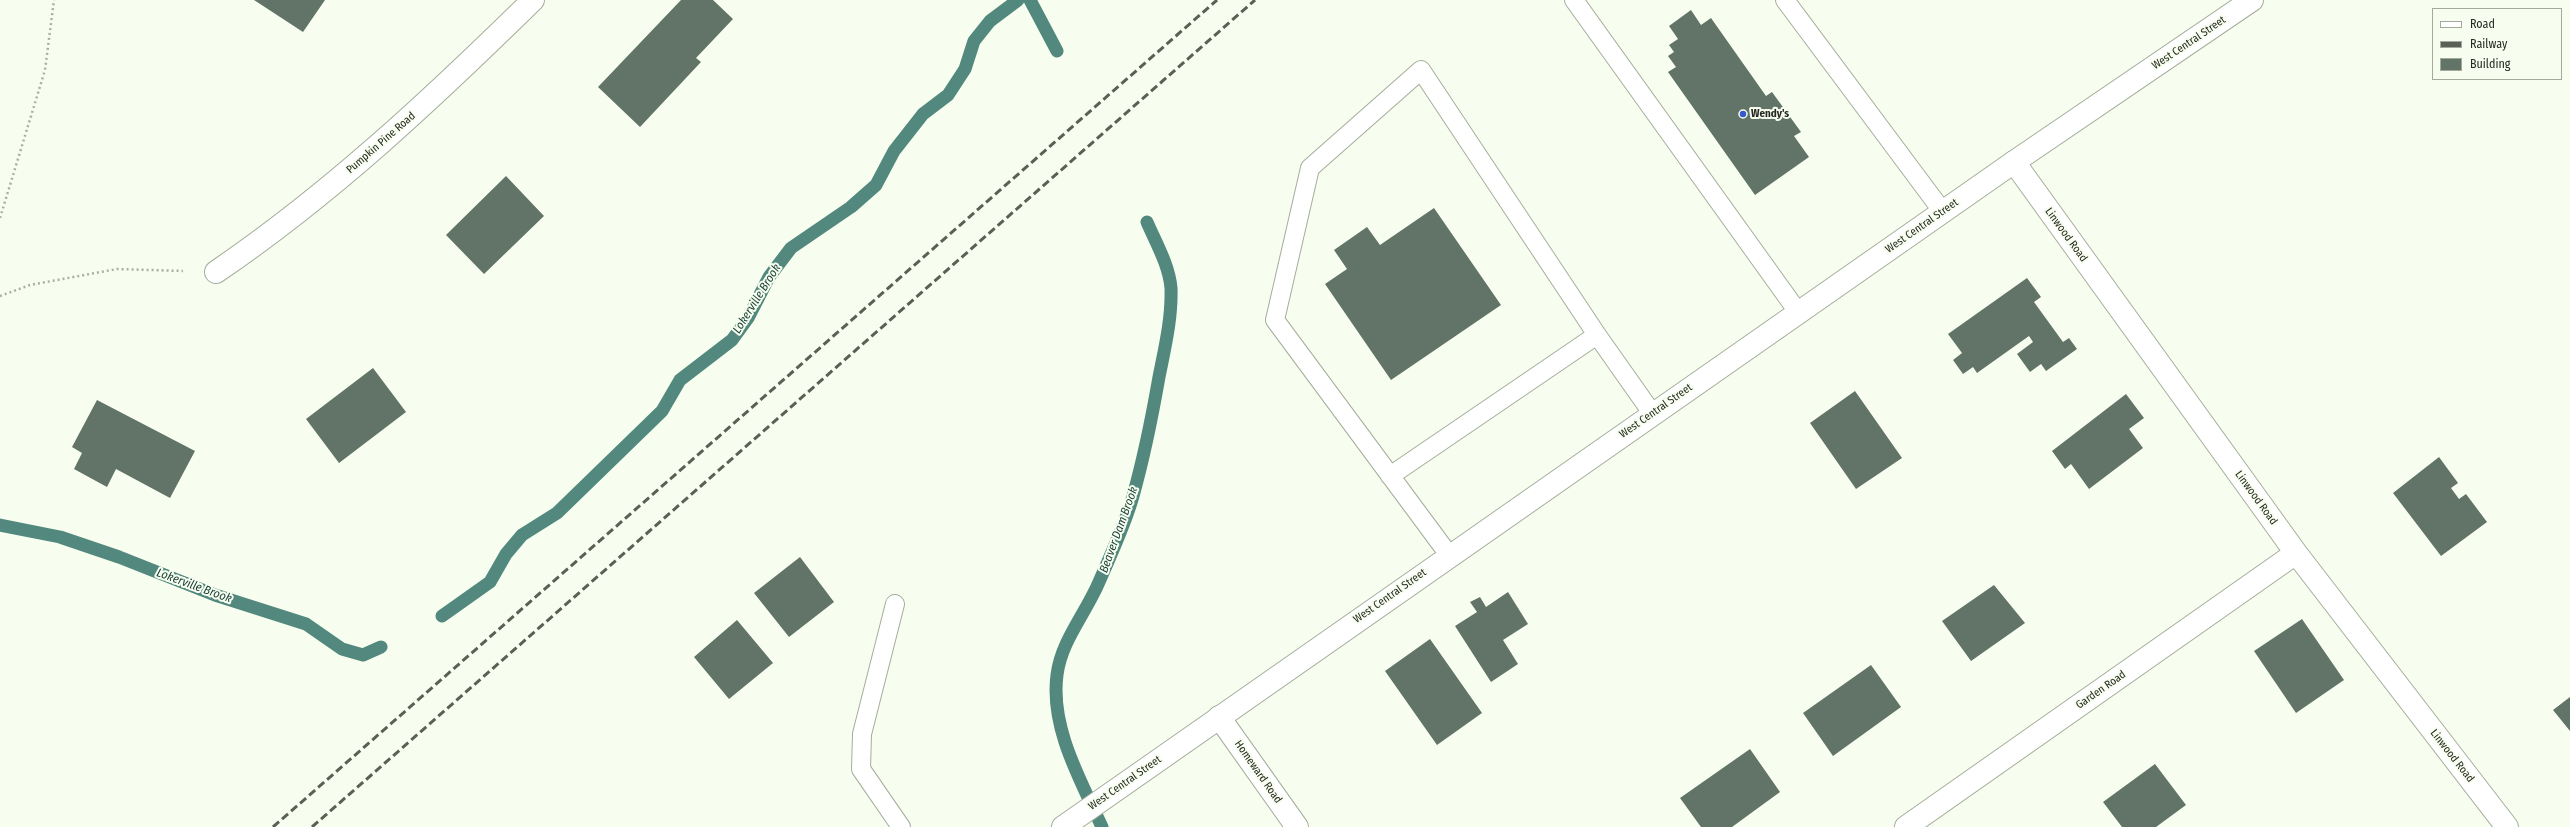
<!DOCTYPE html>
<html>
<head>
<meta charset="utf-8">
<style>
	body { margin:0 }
	#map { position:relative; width:2570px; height:827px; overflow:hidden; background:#f7feef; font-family:"Fira Sans Condensed",sans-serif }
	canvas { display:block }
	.legend { position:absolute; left:2432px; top:8px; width:130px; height:72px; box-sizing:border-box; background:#f7feef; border:1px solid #a3a99d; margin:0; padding:5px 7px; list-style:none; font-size:12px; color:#262922 }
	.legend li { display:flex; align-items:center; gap:8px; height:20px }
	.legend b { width:20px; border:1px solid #a3a99d }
</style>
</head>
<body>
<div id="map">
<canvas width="2570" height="827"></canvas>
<ul class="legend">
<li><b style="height:5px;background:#fff"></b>Road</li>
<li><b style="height:5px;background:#5b5f56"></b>Railway</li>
<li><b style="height:11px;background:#627367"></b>Building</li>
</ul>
</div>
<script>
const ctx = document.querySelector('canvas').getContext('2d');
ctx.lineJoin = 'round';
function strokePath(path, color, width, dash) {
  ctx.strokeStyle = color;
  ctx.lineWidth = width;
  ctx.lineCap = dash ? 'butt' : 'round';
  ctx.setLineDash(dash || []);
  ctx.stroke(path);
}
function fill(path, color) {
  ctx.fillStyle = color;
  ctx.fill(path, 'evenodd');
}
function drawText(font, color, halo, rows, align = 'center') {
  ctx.font = font + ' "Fira Sans Condensed",sans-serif';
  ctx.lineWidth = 4;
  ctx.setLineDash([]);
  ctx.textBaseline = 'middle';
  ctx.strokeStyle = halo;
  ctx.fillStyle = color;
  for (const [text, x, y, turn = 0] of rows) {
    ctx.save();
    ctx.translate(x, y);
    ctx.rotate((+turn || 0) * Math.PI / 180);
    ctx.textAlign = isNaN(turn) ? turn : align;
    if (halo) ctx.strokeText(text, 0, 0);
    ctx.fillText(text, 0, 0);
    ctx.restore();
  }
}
strokePath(new Path2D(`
	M1030 0 1057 51
	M0 525 60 537 119 557 215 595 306 624 342 649 363 655 381 647
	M442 616 490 582 506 554 522 535 557 513 662 411 680 380 732 340 748 318 769 277 791 248 851 207 876 185 894 151 923 114 948 95 965 69 974 41 990 21 1018 0
	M1102 827C1081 781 1050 728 1057 675 1061 641 1086 613 1099 582 1111 554 1125 525 1133 496 1144 457 1152 417 1159 377 1165 347 1172 318 1171 288 1169 265 1156 243 1147 222`), '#52887d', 13);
fill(new Path2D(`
	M254 0H325L303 32Z
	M681 0H713L733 19 696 58 701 62 640 127 598 87Z
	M1691 10 1701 25 1711 18 1766 96 1772 92 1801 132 1794 136 1809 157 1755 195 1668 72 1676 67 1668 56 1674 52 1669 45 1678 39 1669 26Z
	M506 176 544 216 484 274 446 235Z
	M1434 208 1501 305 1391 380 1325 284 1347 269 1334 250 1367 227 1380 245Z
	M2027 278 2041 297 2034 302 2063 342 2069 338 2077 349 2046 371 2041 364 2030 372 2017 354 2033 342 2029 336 1977 373 1973 367 1963 374 1953 360 1962 353 1948 334Z
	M373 368 406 412 339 463 306 419Z
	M1855 391 1902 458 1856 489 1810 423Z
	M2126 394 2144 418 2129 429 2143 448 2089 489 2071 464 2065 469 2052 451Z
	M97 400 195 451 170 498 116 469 107 487 74 469 82 453 72 447Z
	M2439 457 2458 483 2451 488 2459 499 2466 494 2487 522 2441 556 2393 493Z
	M800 557 834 602 789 637 754 593Z
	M1994 585 2025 623 1971 661 1942 621Z
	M1508 592 1528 624 1503 640 1518 664 1491 682 1455 626 1477 612 1470 602 1480 597 1486 607Z
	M2302 619 2344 680 2296 713 2254 651Z
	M737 620 773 663 729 699 694 657Z
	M1430 639 1482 713 1437 745 1385 671Z
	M1871 665 1901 707 1833 756 1803 713Z
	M2570 697V731L2553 710Z
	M1750 749 1780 792 1732 827H1701L1680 798Z
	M2155 764 2186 805 2156 827H2122L2103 802Z`), '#627367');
const service = new Path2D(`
	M1574 0 1798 312
	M1785 0 1943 212
	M1390 476 1597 335
	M1449 555 1275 320 1310 168 1421 70 1597 335 1652 413
	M895 604 862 734 861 769 901 827`);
const minor = new Path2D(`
	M2014 162 2296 553 2507 827
	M216 272C332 193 433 98 533 0
	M1219 717 1297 827
	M1906 827 2296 553`);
const secondary = new Path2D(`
	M1063 827 2014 162 2252 0`);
strokePath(service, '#a4ad9b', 20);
strokePath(minor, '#a4ad9b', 24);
strokePath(secondary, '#a4ad9b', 24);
strokePath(new Path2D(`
	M0 218 45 70 54 0
	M0 296 30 285 117 269 183 271`), '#aaafa3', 2.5, [2, 3]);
strokePath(service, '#fff', 18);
strokePath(minor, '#fff', 22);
strokePath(secondary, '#fff', 22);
strokePath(new Path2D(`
	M273 827 1217 0
	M312 827 1255 0`), '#5b5f56', 3, [8, 4]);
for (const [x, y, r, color] of [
	[1743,114,4,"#365acb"]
]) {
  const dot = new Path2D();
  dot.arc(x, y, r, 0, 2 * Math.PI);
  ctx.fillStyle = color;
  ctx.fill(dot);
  strokePath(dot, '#f7feef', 1.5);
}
drawText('11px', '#262922', '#f7feef', [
	["West Central Street",2189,43,-34],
	["Pumpkin Pine Road",381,143,-41],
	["West Central Street",1922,226,-35],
	["Linwood Road",2066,235,54],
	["West Central Street",1656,411,-35],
	["Linwood Road",2256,498,54],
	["West Central Street",1390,596,-35],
	["Garden Road",2101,690,-35],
	["Linwood Road",2452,756,52],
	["Homeward Road",1258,772,55],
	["West Central Street",1125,783,-35]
]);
drawText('bold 11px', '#262922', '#f7feef', [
	["Wendy's",1751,114]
], 'left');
drawText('italic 12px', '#1c413b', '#f7feef', [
	["Lokerville Brook",757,299,-58],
	["Beaver Dam Brook",1119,530,-70],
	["Lokerville Brook",194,586,20]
]);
</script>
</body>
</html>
